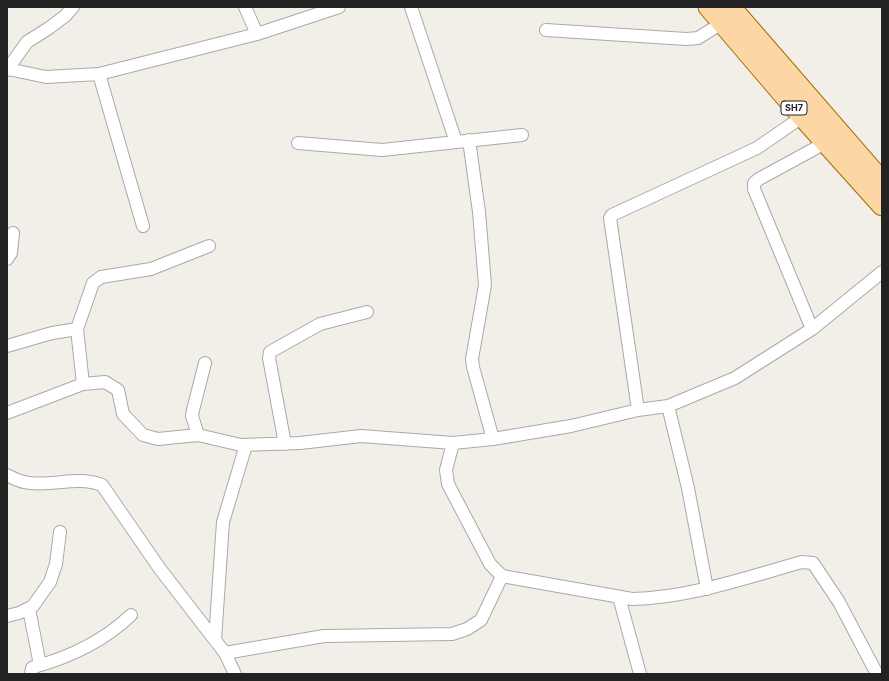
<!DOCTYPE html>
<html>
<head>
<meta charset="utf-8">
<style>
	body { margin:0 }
	#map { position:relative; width:889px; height:681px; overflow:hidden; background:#f2efe9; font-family:Inter,sans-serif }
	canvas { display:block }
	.frame { position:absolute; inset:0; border:8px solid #222; pointer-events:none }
</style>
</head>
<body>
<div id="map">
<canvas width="889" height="681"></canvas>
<div class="frame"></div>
</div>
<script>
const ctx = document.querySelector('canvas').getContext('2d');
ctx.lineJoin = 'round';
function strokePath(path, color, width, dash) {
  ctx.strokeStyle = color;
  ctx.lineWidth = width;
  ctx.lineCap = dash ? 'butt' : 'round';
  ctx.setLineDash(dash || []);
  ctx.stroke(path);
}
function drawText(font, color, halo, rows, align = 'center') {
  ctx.font = font + ' Inter,sans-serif';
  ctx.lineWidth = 4;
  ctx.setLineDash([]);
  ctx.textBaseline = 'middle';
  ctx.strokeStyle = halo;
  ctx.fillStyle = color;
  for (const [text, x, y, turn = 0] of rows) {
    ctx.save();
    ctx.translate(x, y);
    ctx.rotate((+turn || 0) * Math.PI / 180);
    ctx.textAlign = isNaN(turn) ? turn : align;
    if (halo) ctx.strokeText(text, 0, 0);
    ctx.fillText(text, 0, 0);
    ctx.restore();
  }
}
const street = new Path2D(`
	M245 7 257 34
	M411 7 456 142
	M546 30 686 39 698 38 722 23
	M8 69 46 77 99 74 257 34 339 7
	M7 70 27 42 49 28 65 16 73 7
	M99 74 143 226
	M469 140 479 212 485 285 472 359 473 367 493 439
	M298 143 382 150 522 135
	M7 259 11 253 13 233
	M812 329 754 189V183L759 179 825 143
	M7 346 52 333 77 329
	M205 363 193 410 192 416 198 435 241 445 300 443 361 436 453 443 493 439 571 426 638 410 668 406 735 378 812 329 882 272
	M83 384 77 329 93 283 101 277 151 269 209 246
	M668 406 688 488 707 589
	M638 410 610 218 612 215 757 148 802 117
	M7 413 83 384 105 382 118 390 123 414 143 435 158 439 198 435
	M453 443 446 470 448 484 490 564 502 576 632 599C688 598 748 577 802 562L813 563 839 602 877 674
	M285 444 269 358 270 352 320 324 367 312
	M7 475C13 478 18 481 24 482 50 488 75 475 102 485L160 569 225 653
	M619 597 640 674
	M29 609 40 665
	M7 616 19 613 33 606 50 582 56 564 60 532
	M215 640 223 522 246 445
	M31 674 32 668 34 667C70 657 104 641 131 615
	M235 674 225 653 324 636 452 634 467 629 481 620 502 576`);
const primary = new Path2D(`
	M708 7 802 117 882 206
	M731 7 882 181`);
strokePath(street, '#a9a9a9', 14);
strokePath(primary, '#a06b00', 21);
strokePath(street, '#fff', 12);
strokePath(primary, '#fcd6a4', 19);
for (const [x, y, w] of [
	[794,108,26]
]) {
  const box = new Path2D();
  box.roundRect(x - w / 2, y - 7, w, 14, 3);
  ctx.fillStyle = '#fff';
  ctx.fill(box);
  strokePath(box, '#222', 1);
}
drawText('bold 9px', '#222', null, [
	["SH7",794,108]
]);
</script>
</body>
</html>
